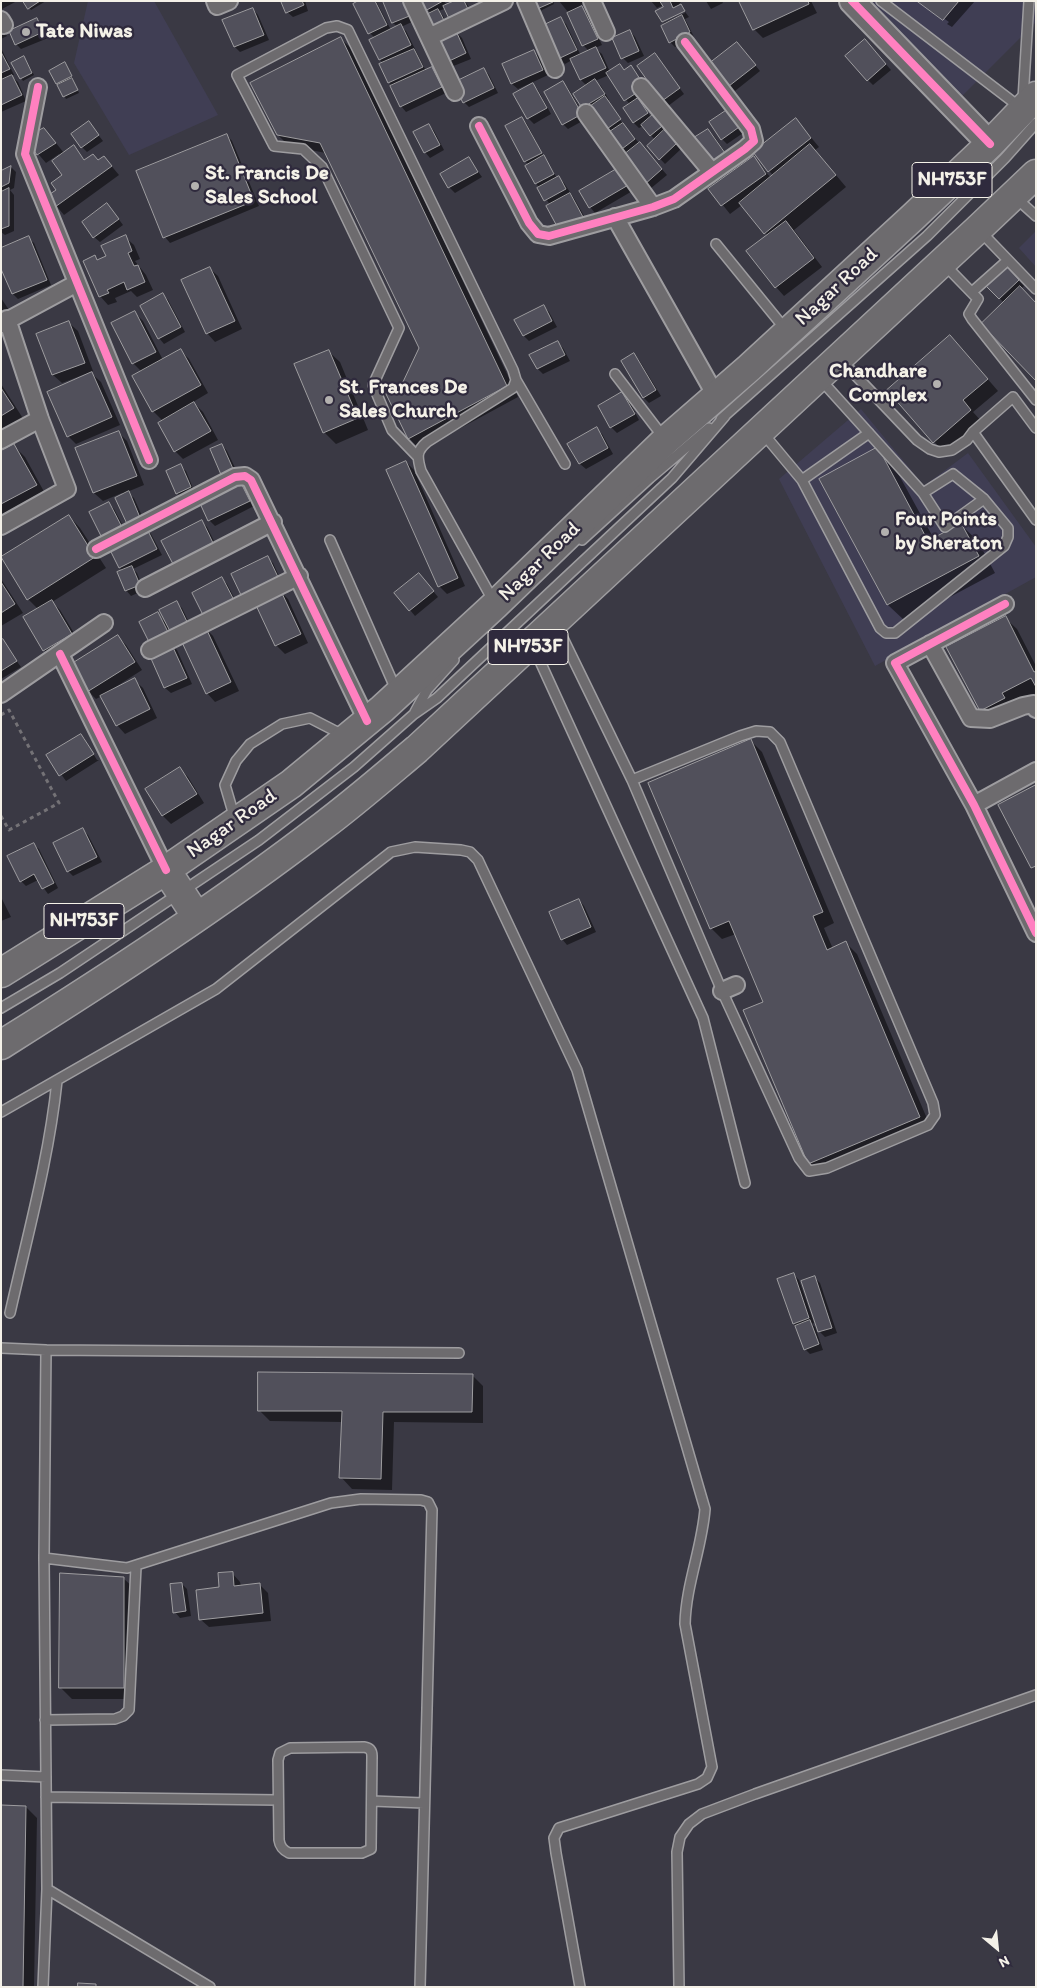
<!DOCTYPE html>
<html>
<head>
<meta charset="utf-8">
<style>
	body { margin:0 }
	#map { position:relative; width:1037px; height:1988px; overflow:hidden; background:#3a3944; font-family:Itim,sans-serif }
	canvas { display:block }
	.frame { position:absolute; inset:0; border:2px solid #f4f1e8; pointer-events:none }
	.north { position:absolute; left:972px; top:1923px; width:50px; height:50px; -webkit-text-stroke:4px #2f2a3d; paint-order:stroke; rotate:152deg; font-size:14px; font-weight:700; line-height:20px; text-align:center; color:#f4f1e8 }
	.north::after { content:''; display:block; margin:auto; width:18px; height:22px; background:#f4f1e8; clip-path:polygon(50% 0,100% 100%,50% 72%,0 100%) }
</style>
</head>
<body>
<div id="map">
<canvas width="1037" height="1988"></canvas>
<div class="frame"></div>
<div class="north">N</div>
</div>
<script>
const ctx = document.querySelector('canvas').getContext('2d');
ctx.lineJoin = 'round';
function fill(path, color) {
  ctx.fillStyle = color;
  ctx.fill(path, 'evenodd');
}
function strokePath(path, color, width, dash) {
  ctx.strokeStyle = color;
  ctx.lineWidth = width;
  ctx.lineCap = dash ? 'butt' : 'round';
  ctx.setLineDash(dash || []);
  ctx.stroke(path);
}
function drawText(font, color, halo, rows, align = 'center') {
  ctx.font = font + ' Itim,sans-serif';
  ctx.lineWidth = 4.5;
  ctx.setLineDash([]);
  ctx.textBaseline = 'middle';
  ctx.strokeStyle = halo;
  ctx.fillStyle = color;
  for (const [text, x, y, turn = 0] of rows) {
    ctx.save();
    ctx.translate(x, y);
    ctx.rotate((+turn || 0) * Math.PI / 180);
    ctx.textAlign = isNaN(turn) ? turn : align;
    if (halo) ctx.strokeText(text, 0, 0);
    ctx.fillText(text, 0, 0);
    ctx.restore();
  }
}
fill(new Path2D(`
	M88 1H154L218 115 129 155 74 63Z
	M861 1H1036V22L958 100Z
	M1036 231V267L1019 248Z
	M861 409 924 486 968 453 1036 547V577L875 666 779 479Z`), '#403e54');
fill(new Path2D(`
	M1 1H17L2 9Z
	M25 1H46L31 10Z
	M283 1H305L308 11 293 17 287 12Z
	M361 1H376L391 30 398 27 393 23 384 1H408L416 20 401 27 406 31 426 71 432 68 437 74 446 93 406 112 401 106 381 65 384 64 380 60 375 38 370 33Z
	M422 1H444L447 6 453 3 451 1H464L467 4 476 21 446 8 439 11 443 16 453 34 456 32 462 38 471 59 451 67 431 14Z
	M535 1H553L554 4 540 11Z
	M559 1H587L580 6 587 13 602 45 595 48 602 54 610 72 620 66 625 71 631 67 645 84 643 98 638 100 652 118 671 128 666 133 681 149 665 164 648 146 655 140 643 126 639 128 634 123 625 109 630 105 609 75 595 81 601 86 609 100H607L624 126 667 175 650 189 583 107 587 86 581 80 572 60 565 64 559 58 561 19 566 24 581 56 590 52 584 46 568 12Z
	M651 1H682L679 4 689 17 685 19 694 37 675 47 670 42 664 23 685 13 684 10 663 22 657 11 668 5 667 3 657 8Z
	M706 1H722L723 3 711 9Z
	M740 1H811L817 13 763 38 754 29Z
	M919 1H975L952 27 947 24 949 22Z
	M253 9 258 15 269 40 240 52 235 47Z
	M37 20 42 25 48 38 21 49 16 44Z
	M1 25 7 36 1 39Z
	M630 31 635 37 644 56 628 63 623 58Z
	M341 39 353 50 518 397 420 450 409 438 403 385 420 348 326 153 289 146 278 135Z
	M870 46 891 70 873 85 868 80Z
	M1 48 14 75 11 76 18 82 26 101 1 112Z
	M742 49 760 71 735 91 712 64Z
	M534 51 539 57 548 75 518 89 512 84 504 65Z
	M654 54 684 94 668 106 663 100Z
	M26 60 34 75 23 81 21 78Z
	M67 66 79 93 66 99 57 83Z
	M484 69 489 75 498 93 469 107 464 102Z
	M563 83 568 88 586 119 568 129 563 124Z
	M533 85 538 90 551 114 534 124 528 118Z
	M735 115 746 131 727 144 722 139Z
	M522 118 527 124 545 159 557 178 564 183 575 200 588 223 566 235 550 205 536 183 529 165 525 161Z
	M89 123 103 141 87 152 82 147Z
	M429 125 434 131 444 150 430 158 425 152Z
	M804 129 819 147 815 150 846 187 794 230 822 267 784 296 776 287 768 236 742 205 730 214 710 189 753 157 771 178 774 176 769 171Z
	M708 130 714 136 729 158 710 163Z
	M227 135 232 141 259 206 170 243 165 237Z
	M52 138 64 153 73 147 85 160 99 161 104 157 119 175 64 215 49 197 58 190 64 175 61 156 59 154 46 163 34 149Z
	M469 159 482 177 455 193 449 187Z
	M11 167 16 172 14 188 10 190 14 195V231L5 235 1 232V172Z
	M620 169 634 190 595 213 590 207Z
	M112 210 123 225 100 242 94 237Z
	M125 237 134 245 140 259 135 261 146 275 153 290 137 297 131 291 115 298 117 302 108 305 100 296 95 257 98 261 107 257Z
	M28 238 34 243 51 285 18 299 13 294 1 265Z
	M209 268 218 276 242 329 215 342 207 333Z
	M1007 269 1024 286 1004 303 988 286Z
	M163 295 168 300 185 332 164 344 159 338Z
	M1 298 9 310 1 315Z
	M544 307 549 312 557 327 529 341 524 336 516 321Z
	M134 312 143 321 163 360 181 351 189 359 208 393 193 402 203 412 218 440 183 459 175 451 163 421 153 411 142 372 133 363Z
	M69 323 78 331 93 371 62 383 53 375Z
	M558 343 563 348 570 361 543 374 538 369Z
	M961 348 998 391 973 412 982 422 945 454 889 390Z
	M328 351 340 362 368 430 336 444 325 433 296 365Z
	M634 354 639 360 661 396 649 403 644 398 622 361Z
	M92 374 101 382 120 425 76 444 68 436Z
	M1 384 24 420 1 434Z
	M622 394 628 399 639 420 617 433 611 427 600 407Z
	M596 429 602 434 613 454 586 469 580 464 569 444Z
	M118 432 127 441 144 485 127 492 134 498 146 525 122 493 103 501 94 493 77 449Z
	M222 445 227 451 239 476 228 481Z
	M14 446 25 457 47 497 1 522V452Z
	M878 449 894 466 934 539 961 525 978 541 995 573 905 621 888 605 821 479Z
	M406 462 414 470 465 586 447 594 439 586Z
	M180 466 186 471 195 493 182 498 177 493Z
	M239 480 244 486 254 506 215 526 209 520Z
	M108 503 114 509 129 537 146 529 151 534 162 555 133 569 137 573 144 590 131 596 126 590 123 571 120 568Z
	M69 516 80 528 106 568 52 602 60 610 80 643 53 659 44 650 38 609 28 599Z
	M202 522 207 527 218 549 179 569 174 563Z
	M267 558 273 563 282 583 248 600 242 594Z
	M1 579 23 613 1 626Z
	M222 579 227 584 240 609 212 624Z
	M424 580 438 597 415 616 410 610Z
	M279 590 288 599 308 643 285 654 276 645Z
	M177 603 182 608 194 633 205 628 213 636 239 691 215 702 207 693 182 640 170 644 177 650 192 684 171 693 165 688 150 654 157 614 166 623Z
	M1005 618 1017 629 1036 666V693L1013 705 992 721 981 710Z
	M118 637 126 645 142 670 114 688 115 690 134 680 143 688 157 718 125 734 117 725 102 696 96 699 88 691Z
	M2 641 21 667 1 679V642Z
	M81 735 85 739H84L97 760H99L66 781 48 756Z
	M751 741 762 752 834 923 824 928 833 949 846 943 857 954 931 1128 820 1175 809 1163 765 1003 736 934 722 939 711 928Z
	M180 769 188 777 204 803 171 824 163 816 147 790Z
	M83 830 88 835 102 862 73 876 68 871Z
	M33 844 39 849 58 888 48 894 38 880 26 886 21 881Z
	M1 897 11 917 1 921Z
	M579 900 584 906 596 932 567 945 562 939Z
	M794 1275 799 1280 814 1323 812 1324 815 1327 823 1350 810 1354 805 1349 794 1323Z
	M815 1278 820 1283 837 1333 825 1337 820 1332 803 1282Z
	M472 1375 483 1386V1423L394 1422 392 1490 352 1489 341 1477 343 1422 270 1421 259 1410Z
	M232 1573 240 1582 241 1586 260 1585 268 1593 271 1621 209 1627 200 1619Z
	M123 1578 135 1589 134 1699H72L60 1687Z
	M182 1584 187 1589 191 1616 180 1618 175 1612Z
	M26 1807 37 1818 34 1987H1Z`), '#0007');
const building = new Path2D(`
	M23 1H40L28 9Z
	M281 1H302L304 5 286 13Z
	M358 1H375L387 25 368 34 353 4Z
	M383 1H406L412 15 392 23Z
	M420 1H443L425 11Z
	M454 1H464L471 15 452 25 443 6Z
	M533 1H553V2L537 9Z
	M660 1H670L673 8 681 4 685 11 662 22 655 11 663 7Z
	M739 1H808L809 4 753 30Z
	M917 1H959L943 20Z
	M582 6 598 39 582 46 567 13Z
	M253 8 264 35 234 47 222 20Z
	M438 9 447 26 429 35 420 18Z
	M682 15 690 32 669 43 661 26Z
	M561 17 577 50 558 59 542 26Z
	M37 18 43 32 15 45 9 31Z
	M401 24 411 45 379 60 369 40Z
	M630 30 639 51 621 59 612 38Z
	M456 31 466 53 445 63 434 41Z
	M341 37 507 386 408 439 385 392 402 384 419 348 320 143 277 135 250 83Z
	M865 39 886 64 867 81 845 56Z
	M737 42 756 65 729 86 710 63Z
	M596 47 606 68 580 80 570 59Z
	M414 49 423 67 388 83 379 64Z
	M534 50 543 70 511 84 502 64Z
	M1 52 10 69 1 73Z
	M655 53 680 88 662 101 637 66Z
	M24 56 32 73 20 79 11 63Z
	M65 62 72 76 56 84 49 71Z
	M620 64 624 70 631 65 640 79 633 83 638 92 624 101 606 73Z
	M432 67 442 87 400 107 390 86Z
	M484 68 494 88 463 103 453 83Z
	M12 75 22 95 1 105V80Z
	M72 78 78 90 63 97 57 85Z
	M595 79 605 94 582 108 573 94Z
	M563 81 582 114 562 125 544 92Z
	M533 83 547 108 527 119 513 94Z
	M605 96 621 119 604 131 588 108Z
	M638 98 648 113 633 123 623 108Z
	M730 108 742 125 721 140 709 122Z
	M657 111 667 122 650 136 641 125Z
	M522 117 542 153 524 162 505 126Z
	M796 118 811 138 768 172 753 152Z
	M89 121 99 135 81 148 71 134Z
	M623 123 635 139 618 152 605 135Z
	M429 124 440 145 424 153 413 132Z
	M44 128 56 143 37 155 33 149 36 132Z
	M708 129 725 153 709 163 692 139Z
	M664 130 677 143 659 160 647 146Z
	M227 134 254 201 163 238 136 171Z
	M640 142 662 169 644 185 621 157Z
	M810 144 836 175 764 234 739 203Z
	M74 145 84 160 93 154 98 160 104 156 112 166 55 207 47 196 56 190 51 183 62 175 52 161Z
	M544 155 554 174 535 184 525 166Z
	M754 156 766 174 721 206 708 189Z
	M469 157 478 172 448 188 440 174Z
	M11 166 9 183 1 187V171Z
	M620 167 630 184 589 208 579 191Z
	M559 176 566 189 544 201 537 188Z
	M9 188V226L1 229V192Z
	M570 193 583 217 559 230 546 206Z
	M107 203 119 219 93 238 82 222Z
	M786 221 814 258 775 288 746 251Z
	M126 235 132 251 128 253 134 266 138 265 145 282 127 290 124 282 107 290 109 293 99 297 83 261 95 255 97 260 106 256 101 246Z
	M29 236 47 280 12 294 1 269V248Z
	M210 267 235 321 206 334 181 280Z
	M1007 267 1019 280 999 299 986 286Z
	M1020 286 1036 303V381L981 324Z
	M163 293 181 327 158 339 140 306Z
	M544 305 552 321 523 336 514 320Z
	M135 311 156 352 132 364 111 323Z
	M69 321 85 363 52 375 36 334Z
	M950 335 988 379 963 400 971 410 933 443 887 390Z
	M558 341 565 355 537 369 529 355Z
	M181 349 201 385 152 412 132 376Z
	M329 350 358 418 323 433 294 364Z
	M634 353 656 390 643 398 621 361Z
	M92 372 112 417 67 437 47 392Z
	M1 388 14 408 1 416Z
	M622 392 635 414 610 428 598 406Z
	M194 402 211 431 174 452 158 423Z
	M597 427 608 448 579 464 567 444Z
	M119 431 137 476 93 493 75 448Z
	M14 444 37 485 1 504V451Z
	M222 444 234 471 222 477 210 449Z
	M878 447 928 541 961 523 979 556 887 605 819 479Z
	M406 461 458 578 438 587 386 470Z
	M181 464 191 487 176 494 166 471Z
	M239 479 250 501 208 521 198 499Z
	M129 491 141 520 128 526 115 498Z
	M109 502 124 531 104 542 89 512Z
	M69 515 95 557 27 600 1 557Z
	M202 520 213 543 173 564 161 541Z
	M146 527 157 549 119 568 108 546Z
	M268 556 278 577 241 595 231 574Z
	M132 566 140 585 125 591 117 572Z
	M419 573 434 591 409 611 394 593Z
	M222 577 236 604 205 619 192 593Z
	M1 582 15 604 1 613Z
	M280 589 301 634 275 646 254 601Z
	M52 600 72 634 43 651 23 617Z
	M177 601 190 628 173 637 159 610Z
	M158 612 170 636 151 646 139 622Z
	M1006 616 1034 672 1036 671V687L1031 678 1002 693 1005 698 980 711 946 647Z
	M205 626 231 682 206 694 180 638Z
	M118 635 135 662 87 692 70 665Z
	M3 639 17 661 1 671V640Z
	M171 643 187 678 164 688 149 654Z
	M135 678 150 709 116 726 100 696Z
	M81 734 94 754 59 776 46 755Z
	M751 739 823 912 813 916 827 950 846 941 920 1117 808 1164 743 1010 763 1002 729 921 710 929 648 783Z
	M180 767 197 794 162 816 145 789Z
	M1036 785V866L1031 868 998 805Z
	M83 828 97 857 67 872 53 843Z
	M34 843 54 883 42 889 34 874 20 882 7 856Z
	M579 899 591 927 561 940 549 912Z
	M794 1273 809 1318 793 1324 777 1279Z
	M815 1276 832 1328 818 1332 801 1281Z
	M810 1320 819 1344 804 1350 795 1326Z
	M258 1372 473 1374 472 1412H383L381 1479 339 1478 342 1411H258Z
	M233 1572 234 1586 260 1583 263 1613 199 1620 196 1590 219 1587 218 1573Z
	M60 1573 124 1577V1688H59Z
	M182 1583 186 1611 173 1613 170 1584Z
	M1 1805 26 1806 23 1987H1Z
	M78 1983 96 1984V1987H78Z`);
fill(building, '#51505b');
strokePath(building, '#9e9da0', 1);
const lane = new Path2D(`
	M881 1 1021 108
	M1023 99 1029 1
	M1016 198 1036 216
	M980 231 1036 289
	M716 244 786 330
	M944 264 978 299 969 314 972 319 1036 400
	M972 292 1008 260
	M840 359 917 440 930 449 939 452 952 450 967 440 973 432 1013 397 1036 428
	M615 374 664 438
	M516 380 565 464
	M721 419 927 236 1005 158 1036 123
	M762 432 802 480 880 628 886 633H895L1004 546 1008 537V528L984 499 953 474 923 493 821 380
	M973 432 1036 520
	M417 456 392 430 373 385 399 328 322 167 303 149 274 146 237 75 326 28 337 26 348 30 513 370 516 380 513 388 427 442C416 451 417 457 421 471L494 602
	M802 480 869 433
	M923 493 945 527 984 499
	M330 540 397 692
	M582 540 650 478 709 428
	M556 624 632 780 722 991 799 1158 809 1171 827 1168 928 1125 935 1115 933 1103 780 742 770 732 756 731 740 736 632 780
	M533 646 703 1018 745 1183
	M415 712 427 690 454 660
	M235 819 225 785 236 761 250 744 282 724 310 718 343 735
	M1 1008 60 973 259 840 354 767 414 714 437 698 672 478 725 416
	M1 1112 216 989 391 852 415 847 461 850 470 852 478 860 577 1070 705 1509C702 1548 686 1584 685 1624L712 1767 707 1778 698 1784 559 1828 554 1838 556 1853 580 1987
	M10 1313C27 1237 49 1159 57 1081
	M1 1348 46 1350
	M44 1558 46 1350 459 1353
	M45 1720 115 1719 123 1716 129 1710 136 1567
	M364 1747C370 1748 372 1751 372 1756L371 1849 362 1853H289C283 1850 280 1847 279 1840L278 1760 280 1753 290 1748Z
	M1 1775 46 1777
	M46 1797 278 1800
	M372 1801 424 1803
	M47 1889 210 1987
	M43 1987 47 1889 44 1558 127 1568 331 1503 361 1499 421 1500 428 1502 432 1510 420 1987
	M679 1987 677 1852 680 1837 689 1824 702 1814 755 1794 1036 1695`);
const street = new Path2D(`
	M215 1 217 6 229 1
	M412 1 455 92
	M526 1 555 69
	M592 1 606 32
	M1 20 4 25
	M429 37 504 1
	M38 87 25 154 149 460
	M641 87 712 172
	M586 113 653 207
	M479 126 529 223 538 234 549 236 653 207 674 199 745 149 754 141 751 129 685 42
	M615 217 716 396
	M1 324 77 283
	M1 440 40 419
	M1 526 67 489 40 419 7 319
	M96 549 235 477 245 476 251 480 367 721
	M145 588 273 522
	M1005 604 895 663 974 805 1036 933
	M930 644 971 718 990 719 1023 706 1033 704 1036 709
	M150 650 299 576
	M60 654 166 870
	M1 694 104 623
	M974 805 1036 771
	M722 991 736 985`);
const secondary = new Path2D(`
	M852 1 990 144`);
const highway = new Path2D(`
	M166 870 197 917
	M1 973 166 870 291 784 382 709 495 605 665 441 749 368 913 217 990 144 1036 96
	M1 1045C111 976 220 905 323 826 355 802 386 775 417 749L978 229 1036 174`);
strokePath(lane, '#9e9da0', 12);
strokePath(street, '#9e9da0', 20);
strokePath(secondary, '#9e9da0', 28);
strokePath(highway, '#9e9da0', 31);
strokePath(new Path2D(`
	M1 715 9 710 59 803 9 830 1 816`), '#747276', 3, [4, 4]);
strokePath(lane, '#6d6b6e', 9);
strokePath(street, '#6d6b6e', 16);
strokePath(secondary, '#6d6b6e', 24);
strokePath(highway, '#6d6b6e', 28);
strokePath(new Path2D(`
	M852 1 990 144
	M38 87 25 154 149 460
	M479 126 529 223 538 234 549 236 653 207 674 199 745 149 754 141 751 129 685 42
	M96 549 235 477 245 476 251 480 367 721
	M1005 604 895 663 974 805 1036 933
	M60 654 166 870`), '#ff80c0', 8);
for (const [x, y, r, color] of [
	[26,32,5,"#b3b1af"],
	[195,186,5,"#b3b1af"],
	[937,384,5,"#b3b1af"],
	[329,400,5,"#b3b1af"],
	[885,532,5,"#b3b1af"]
]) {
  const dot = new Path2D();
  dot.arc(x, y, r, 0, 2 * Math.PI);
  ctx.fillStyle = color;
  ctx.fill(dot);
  strokePath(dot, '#2f2a3d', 2);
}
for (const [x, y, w] of [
	[952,180,80],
	[528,647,80],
	[84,921,80]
]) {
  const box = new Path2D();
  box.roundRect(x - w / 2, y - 17.5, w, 35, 4);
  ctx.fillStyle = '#2f2a3d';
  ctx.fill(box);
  strokePath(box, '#f4f1e8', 1);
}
drawText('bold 20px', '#f4f1e8', null, [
	["NH753F",952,180],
	["NH753F",528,647],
	["NH753F",84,921]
]);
drawText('bold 21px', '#f4f1e8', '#2f2a3d', [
	["Tate Niwas",36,32],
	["St. Francis De",205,174],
	["Sales School",205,198],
	["Chandhare",927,372,"right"],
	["Complex",927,396,"right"],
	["St. Frances De",339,388],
	["Sales Church",339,412],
	["Four Points",895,520],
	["by Sheraton",895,544]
], 'left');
drawText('21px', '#f4f1e8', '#2f2a3d', [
	["Nagar Road",837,287,-43],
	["Nagar Road",540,562,-44],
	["Nagar Road",232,824,-35]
]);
</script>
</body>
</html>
